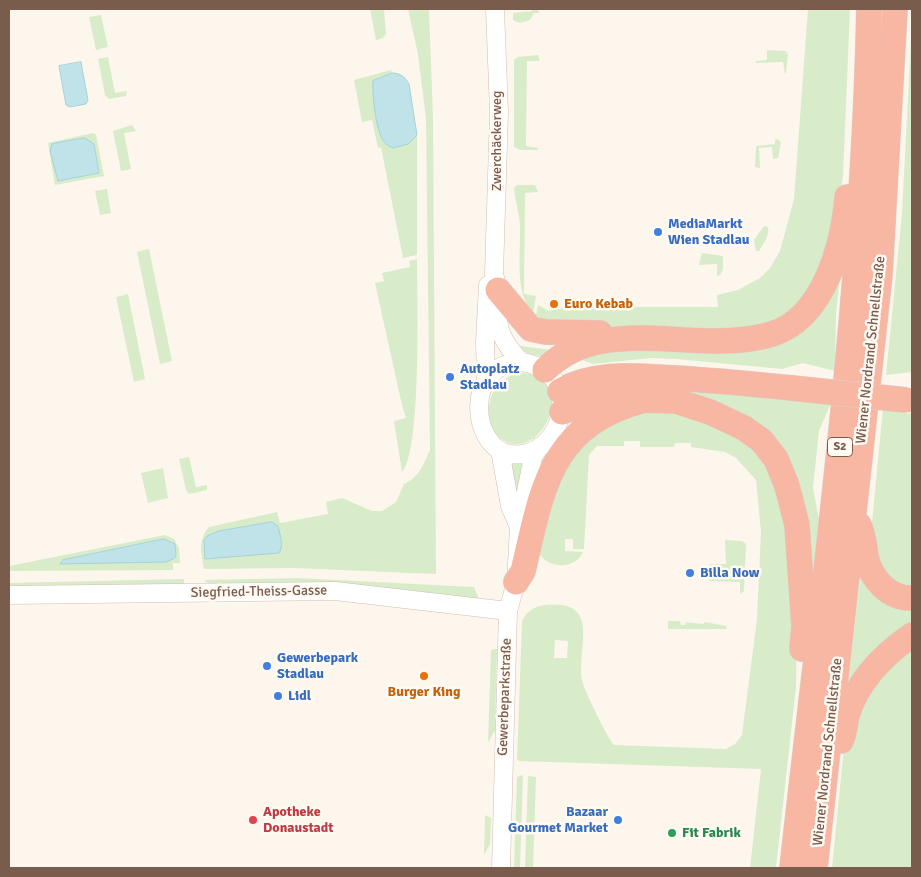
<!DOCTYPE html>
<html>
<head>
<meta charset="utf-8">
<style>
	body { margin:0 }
	#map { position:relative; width:921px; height:877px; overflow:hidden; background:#fdf6ec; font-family:Signika,sans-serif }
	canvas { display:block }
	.frame { position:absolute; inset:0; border:10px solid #7a5c4d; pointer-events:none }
</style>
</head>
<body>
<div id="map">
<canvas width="921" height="877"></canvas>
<div class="frame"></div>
</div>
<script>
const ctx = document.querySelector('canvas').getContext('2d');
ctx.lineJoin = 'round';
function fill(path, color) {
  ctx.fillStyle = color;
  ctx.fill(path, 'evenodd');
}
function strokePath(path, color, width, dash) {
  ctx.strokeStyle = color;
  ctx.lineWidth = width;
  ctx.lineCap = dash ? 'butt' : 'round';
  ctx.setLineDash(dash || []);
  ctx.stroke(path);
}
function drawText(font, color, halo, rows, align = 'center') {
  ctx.font = font + ' Signika,sans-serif';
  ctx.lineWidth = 5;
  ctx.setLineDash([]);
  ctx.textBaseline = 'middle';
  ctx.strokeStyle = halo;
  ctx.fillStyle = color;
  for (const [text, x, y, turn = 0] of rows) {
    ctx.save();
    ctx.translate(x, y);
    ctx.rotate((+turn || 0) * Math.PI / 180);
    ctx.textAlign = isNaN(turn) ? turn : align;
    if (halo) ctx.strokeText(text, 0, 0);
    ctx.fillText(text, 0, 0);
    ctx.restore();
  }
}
fill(new Path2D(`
	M370 9H384L386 34 383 38 376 40Z
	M408 9H429L433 119 436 574 293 568 204 569C201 554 198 539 209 527L277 512 280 523 328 514 326 502 342 498 372 511H382L396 502 404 484C419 478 424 463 430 450L426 119 418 54Z
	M532 9H538L539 13H534L530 20 520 23 513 20V13L532 11Z
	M808 9H850L843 176 831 248 827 263 785 321 739 329 568 327 538 322 539 317 536 315 538 305 549 311 569 307H718L717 295 738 290 760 278 770 268 780 251 794 199Z
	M101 15 108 47 96 50 89 17Z
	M912 19V372L886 375 902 213Z
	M767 50 786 51 788 55 786 73 785 74 783 62 756 63V61L767 60Z
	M538 55 540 61H527L526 146 539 148 537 150H520L514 147V60L518 57Z
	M108 57 115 93 127 91 126 96 109 99 105 95 98 59Z
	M391 70 392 73C401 73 405 77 409 84L417 135V255L403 258 381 147 378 148 372 120 362 122 354 80Z
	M132 125 136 131 124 133 131 169 121 171 113 131Z
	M93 133 96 135 104 176 55 185 48 143Z
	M777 139 781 142 778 158 773 159 772 147 759 148 760 168 755 167 756 146 775 144V140Z
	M517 185H535L538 192 525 193 524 294 536 296 533 314C514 292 521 254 520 227 520 214 515 201 514 188Z
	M107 189 111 213 100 215 95 191Z
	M764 226 768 227C770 235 763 244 759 251H756L754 240Z
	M149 249 172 361 160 364 137 252Z
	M702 253 723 256V270L720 275 717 276V264L699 265Z
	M417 259C417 295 422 451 402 472L394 421 406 418 402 405 375 283 384 281 382 273 410 267 409 261Z
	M840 275 836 315 835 371 803 363 782 369 676 359 651 358 593 364 574 357 583 352 744 346Z
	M128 294 145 379 134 382 116 297Z
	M514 345 550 350 543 356C532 356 523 352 514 345Z
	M517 373C583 371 543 465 503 440 485 428 485 400 498 385 503 379 510 376 517 373Z
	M664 388 831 403 819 431 813 488 819 519 811 593 791 472Z
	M883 408 912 414V590L882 576 871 533Z
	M627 411 681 413 748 441 781 487 797 615 796 687 776 868H750L761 769 519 761 517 759 522 622C525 612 535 606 545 605 602 599 577 646 582 680 583 688 608 739 614 745L726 749 735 744 742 735 757 619 761 532 756 480 736 458 725 452 691 447V443H675L674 447H640V441H624V446H597L589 455 584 549H573V539H565V551L583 552C576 569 549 570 539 553L564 459ZM555 640 568 641 567 658H554Z
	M189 457 196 487 207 485V490L189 494 186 490 179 459Z
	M507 461 522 463 520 506Z
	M163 468 168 498 148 503 141 473Z
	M165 535 174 539 179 548 180 563H173V570L9 571V566Z
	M725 540 742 541 746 544 744 591 740 594V582L709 581 710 564H726Z
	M865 577 912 605V626L848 685 860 579Z
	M297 578 474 587 480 602 210 585 204 580Z
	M184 579V585L9 588V583Z
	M668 621H680L681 625H685L686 622 703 624 705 622 726 626 727 629H668Z
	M912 642V868H832L843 757 847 735 859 699Z
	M497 649 495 730 488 743 491 650Z
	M523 775 520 868H514L517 777Z
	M528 776 536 777 533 868H525Z
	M485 815 491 818 490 844 484 855Z`), '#d8ecc9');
const water = new Path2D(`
	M81 62 88 100 86 104 70 107 66 105 59 66Z
	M392 73C401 73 405 77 409 84L417 135 408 144 393 148C391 147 388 146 386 144 376 136 372 94 373 81Z
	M85 138 94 144 99 173 58 181 50 151 52 144Z
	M272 522 278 526C280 535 284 546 279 553L205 559 204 540 207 536 219 531Z
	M164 539 175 544 176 556 173 559 166 562 60 564 63 560Z`);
fill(water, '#bfe3e8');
strokePath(water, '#a5d3da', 1);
const minor = new Path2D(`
	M495 9 499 112 494 274C501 293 494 316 501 333 505 344 513 353 521 362
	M521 362C587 370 564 462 510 454 471 448 463 364 521 362Z
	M486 379 485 342 488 285
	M500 450 510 506 519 527
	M9 595 335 591 508 611
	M501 868 508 611 516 582 519 527 533 457 540 446`);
const highway = new Path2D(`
	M498 290 531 329 546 332 600 333
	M545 370C573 341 609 338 647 338 687 339 734 346 772 334 824 318 843 245 847 197
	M560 391C595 371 635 376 673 378 713 380 753 384 792 388
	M612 392 644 400 676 401 710 412 744 428 762 441 776 459 787 486 797 525 804 626 802 649
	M562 412 625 388
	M859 525C864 536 864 544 866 556 870 578 889 599 912 598
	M516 582 523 571C543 487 549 426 644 400
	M841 741C845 733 845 723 847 715 858 680 883 655 912 635
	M792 868C824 582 863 297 869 9
	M815 868 880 274 895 9`);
strokePath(minor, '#d1beb0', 19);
strokePath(highway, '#dad1cd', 26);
strokePath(minor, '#fff', 18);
strokePath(highway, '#f7b7a3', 25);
const highwayBridge = new Path2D(`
	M792 388 906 400`);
strokePath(highwayBridge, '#dad1cd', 26, []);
strokePath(highwayBridge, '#f7b7a3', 25);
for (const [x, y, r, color] of [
	[658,232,5,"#3f7fe0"],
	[554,304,5,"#e8710a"],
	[450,377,5,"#3f7fe0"],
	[690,573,5,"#3f7fe0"],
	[267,666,5,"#3f7fe0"],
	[424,676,5,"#e8710a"],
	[278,696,5,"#3f7fe0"],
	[253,820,5,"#e0444e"],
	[618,820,5,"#3f7fe0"],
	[672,833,5,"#2e9e5b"]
]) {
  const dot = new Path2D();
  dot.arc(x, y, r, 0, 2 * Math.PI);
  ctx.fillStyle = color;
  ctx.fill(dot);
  strokePath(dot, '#fffaf3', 2);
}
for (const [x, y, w] of [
	[840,447,25]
]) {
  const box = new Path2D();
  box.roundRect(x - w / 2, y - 9.5, w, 19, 4);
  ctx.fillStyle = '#fffaf3';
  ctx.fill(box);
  strokePath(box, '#7a5c4d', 1);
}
drawText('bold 12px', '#7a5c4d', null, [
	["S2",840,447]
]);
drawText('14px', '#7a5c4d', '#fffaf3', [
	["Zwerchäckerweg",497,141,-90],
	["Wiener Nordrand Schnellstraße",871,350,-84],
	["Siegfried-Theiss-Gasse",259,592,-1],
	["Gewerbeparkstraße",505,697,-88],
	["Wiener Nordrand Schnellstraße",828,752,-84]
]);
drawText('bold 14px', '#366cbe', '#fffaf3', [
	["MediaMarkt",668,224],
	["Wien Stadlau",668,240],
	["Autoplatz",460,369],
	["Stadlau",460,385],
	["Billa Now",700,573],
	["Gewerbepark",277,658],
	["Stadlau",277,674],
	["Lidl",288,696],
	["Bazaar",608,812,"right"],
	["Gourmet Market",608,828,"right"]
], 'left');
drawText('bold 14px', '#c56008', '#fffaf3', [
	["Euro Kebab",564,304],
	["Burger King",424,692,"center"]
], 'left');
drawText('bold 14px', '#be3a42', '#fffaf3', [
	["Apotheke",263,812],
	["Donaustadt",263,828]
], 'left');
drawText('bold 14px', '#27864d', '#fffaf3', [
	["Fit Fabrik",682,833]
], 'left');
</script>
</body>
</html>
